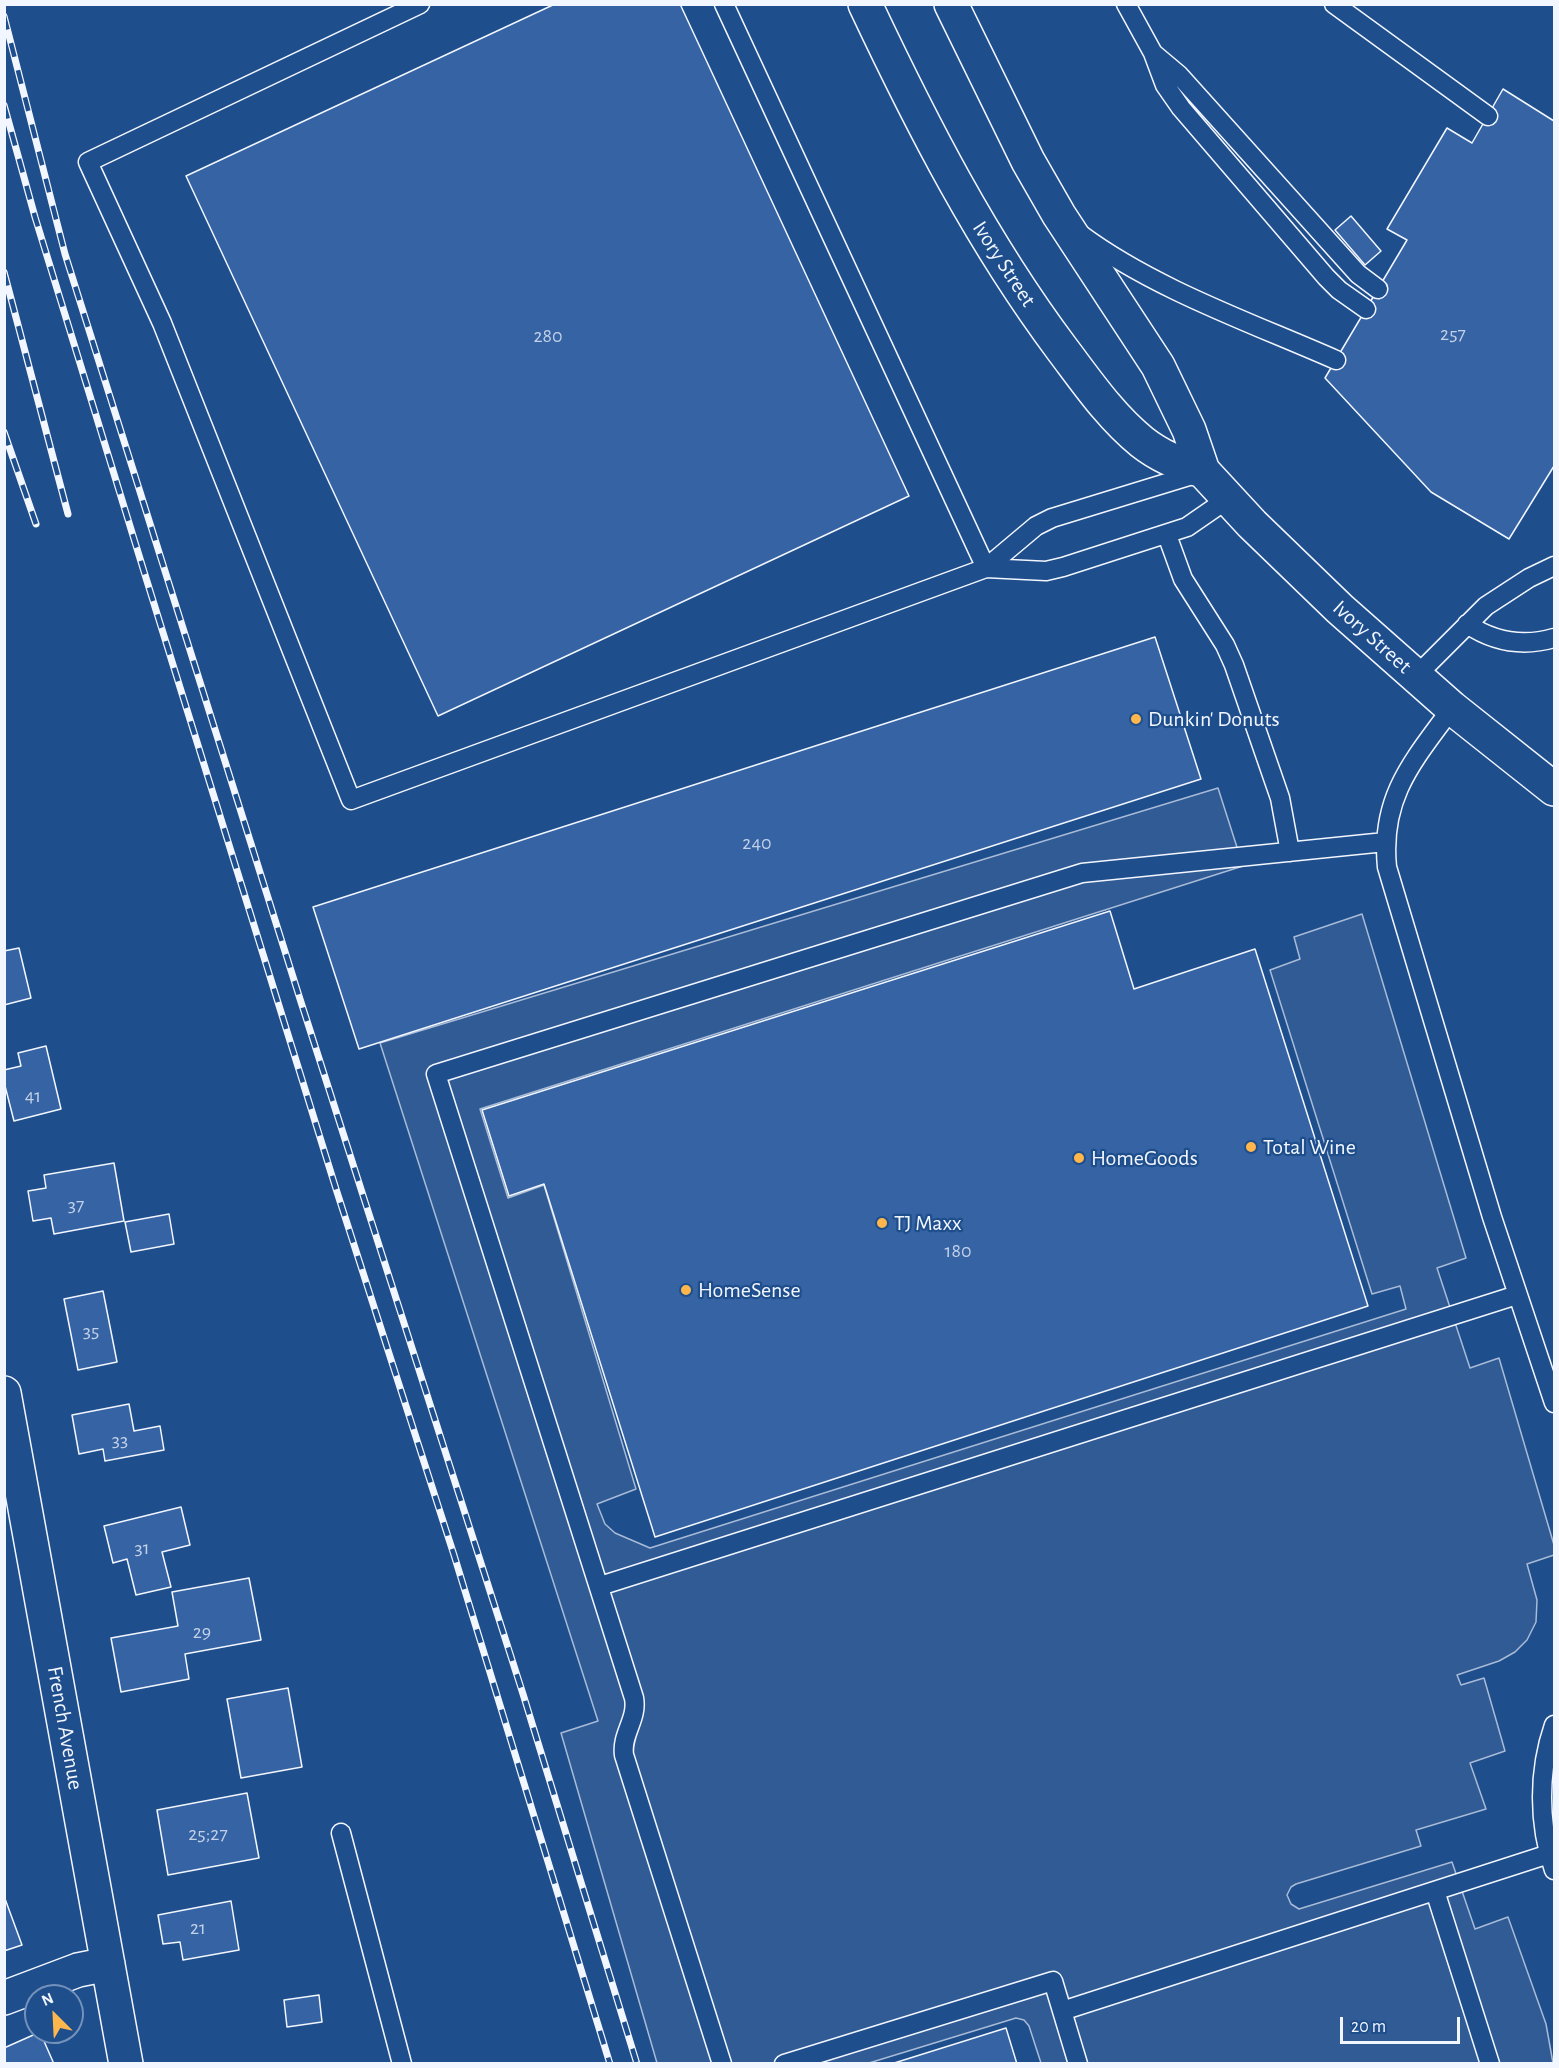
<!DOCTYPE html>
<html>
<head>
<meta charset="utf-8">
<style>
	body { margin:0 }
	#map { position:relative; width:1559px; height:2068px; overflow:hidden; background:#1f4e8c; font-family:"Alegreya Sans",sans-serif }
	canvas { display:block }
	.frame { position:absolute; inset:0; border:6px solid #f2f6ff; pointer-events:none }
	.north { position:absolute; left:24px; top:1984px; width:60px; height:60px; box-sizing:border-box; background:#1f4e8c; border:2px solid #7391ba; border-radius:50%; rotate:336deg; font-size:16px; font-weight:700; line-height:24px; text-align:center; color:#f2f6ff }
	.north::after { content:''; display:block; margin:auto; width:21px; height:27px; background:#ffb74d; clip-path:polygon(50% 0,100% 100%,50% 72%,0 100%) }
	.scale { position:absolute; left:1340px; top:2017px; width:120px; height:27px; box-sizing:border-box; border:3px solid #f2f6ff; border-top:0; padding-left:8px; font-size:18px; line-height:21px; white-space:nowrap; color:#f2f6ff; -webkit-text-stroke:4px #1f4e8c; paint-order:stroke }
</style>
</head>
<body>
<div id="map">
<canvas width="1559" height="2068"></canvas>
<div class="frame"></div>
<div class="north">N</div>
<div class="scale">20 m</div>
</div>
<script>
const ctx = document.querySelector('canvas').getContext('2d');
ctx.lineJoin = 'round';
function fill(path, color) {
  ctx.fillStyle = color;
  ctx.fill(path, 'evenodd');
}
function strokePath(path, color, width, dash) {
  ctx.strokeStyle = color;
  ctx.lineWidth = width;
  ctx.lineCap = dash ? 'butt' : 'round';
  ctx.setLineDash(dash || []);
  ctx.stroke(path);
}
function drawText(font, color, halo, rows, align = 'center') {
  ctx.font = font + ' "Alegreya Sans",sans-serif';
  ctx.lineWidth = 4.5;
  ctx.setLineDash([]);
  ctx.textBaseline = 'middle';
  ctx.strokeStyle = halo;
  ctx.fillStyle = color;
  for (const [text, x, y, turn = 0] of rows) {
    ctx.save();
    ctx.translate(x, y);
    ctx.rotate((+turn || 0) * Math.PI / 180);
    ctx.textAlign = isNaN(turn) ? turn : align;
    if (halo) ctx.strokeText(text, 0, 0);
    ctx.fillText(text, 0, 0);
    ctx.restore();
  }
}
const parking = new Path2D(`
	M1218 788 1243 866 480 1109 508 1198 544 1185 636 1489 597 1504 605 1524 615 1533 650 1548 1406 1309 1400 1286 1372 1294 1270 970 1300 959 1294 937 1362 914 1466 1258 1437 1268 1470 1368 1499 1358 1554 1545V1555L1527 1564 1537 1600 1536 1622 1527 1640 1515 1652 1499 1661 1457 1675 1461 1685 1484 1678 1505 1751 1470 1763 1486 1809 1416 1830 1421 1846 1296 1884 1291 1887 1287 1895 1291 1904 1299 1909 1452 1862 1475 1929 1508 1917 1546 2024 1553 2063H1041L1029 2026 1024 2020 1016 2018 869 2063H657L561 1733 598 1721 380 1043Z`);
fill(parking, '#305b95');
strokePath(parking, '#a8bbd7', 1.5);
const building = new Path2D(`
	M555 4H680L909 496 438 716 186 176Z
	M1503 89 1554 121V466L1509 539 1431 492 1325 378 1407 240 1387 229 1447 128 1472 143Z
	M1351 216 1381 251 1365 265 1335 230Z
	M1155 637 1201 779 359 1049 313 907Z
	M1110 911 1134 989 1255 949 1368 1306 655 1537 544 1184 509 1196 482 1110Z
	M19 948 31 998 4 1005V951Z
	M46 1046 61 1109 14 1121 4 1082V1070L21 1066 18 1053Z
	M114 1163 124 1221 54 1234 51 1218 33 1221 28 1191 46 1188 44 1175Z
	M169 1214 174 1244 131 1252 125 1222Z
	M103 1291 117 1362 78 1370 64 1299Z
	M129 1404 134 1431 160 1426 164 1450 105 1461 103 1449 79 1454 72 1415Z
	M181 1507 190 1545 162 1552 171 1587 136 1595 127 1559 113 1563 104 1526Z
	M249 1578 261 1640 185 1654 189 1679 121 1692 111 1638 178 1626 172 1592Z
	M288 1688 302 1767 241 1778 227 1699Z
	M247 1793 259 1858 168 1875 157 1810Z
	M4 1896 22 1945 4 1951Z
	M231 1901 239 1950 183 1960 180 1942 163 1944 158 1915Z
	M319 1995 322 2022 287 2027 284 2000Z
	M1006 2028 1017 2064H891Z
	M40 2032 54 2064H4V2048Z`);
fill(building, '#3563a3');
strokePath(building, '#f2f6ff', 1.5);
const service = new Path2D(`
	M420 4 88 162 162 323 351 800 986 568 724 4
	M1126 4 1153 53 1165 85 1181 108 1326 277 1339 290 1366 309
	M1334 4 1488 116
	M1154 54 1179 75 1358 274 1378 289
	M1080 234C1154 289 1252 323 1336 360
	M1199 473 1052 518 1036 526 986 568 1046 571 1063 567 1187 527 1229 498
	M1167 535 1183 579 1225 645 1234 665 1280 798 1290 852
	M1467 624C1494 642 1523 647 1554 638
	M1416 676 1486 606 1529 578 1554 566
	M1452 708C1413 761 1380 797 1387 867L1492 1217 1554 1403
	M600 1586 1517 1295
	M1554 1725C1538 1771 1538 1823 1554 1870
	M341 1833 402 2064
	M1435 1891 1490 2064
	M1062 2011 1549 1854
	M722 2064 624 1755C621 1734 638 1719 634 1698L436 1074 1082 873 1385 842
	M784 2064 1053 1981 1078 2064`);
const minor = new Path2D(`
	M4 1393 126 2064
	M4 1998 78 1970 108 1964`);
const tertiary = new Path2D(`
	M865 4C922 125 982 242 1062 349 1087 382 1110 416 1142 442 1161 457 1181 465 1203 471
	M951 4 1028 161 1059 215 1158 366 1189 430 1203 471 1252 524 1340 609 1452 708 1554 789`);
strokePath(service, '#f2f6ff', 21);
strokePath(minor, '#f2f6ff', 36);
strokePath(tertiary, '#f2f6ff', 36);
strokePath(service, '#1f4e8c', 18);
strokePath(minor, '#1f4e8c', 33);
strokePath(tertiary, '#1f4e8c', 33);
const rail = new Path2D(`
	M4 16 65 254 300 999 523 1694 637 2064
	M4 105 35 217 146 578 337 1192 454 1555 610 2064
	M4 272 68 514
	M4 432 36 524`);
strokePath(rail, '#f2f6ff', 7);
strokePath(rail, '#1f4e8c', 4.5, [14]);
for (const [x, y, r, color] of [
	[1136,719,6,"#ffb74d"],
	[1251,1147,6,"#ffb74d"],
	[1079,1158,6,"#ffb74d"],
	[882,1223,6,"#ffb74d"],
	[686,1290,6,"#ffb74d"]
]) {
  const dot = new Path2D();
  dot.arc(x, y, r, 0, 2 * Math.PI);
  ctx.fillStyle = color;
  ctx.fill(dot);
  strokePath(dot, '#1f4e8c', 2);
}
drawText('20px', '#c3d1e8', null, [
	["257",1453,334],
	["280",548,336],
	["240",757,843],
	["41",33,1096],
	["37",76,1205],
	["180",958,1251],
	["35",91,1331],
	["33",120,1440],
	["31",142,1548],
	["29",202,1632],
	["25;27",208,1834],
	["21",198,1928]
]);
drawText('22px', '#f2f6ff', '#1f4e8c', [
	["Ivory Street",1004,264,57],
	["Ivory Street",1372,637,42],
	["French Avenue",65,1728,80]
]);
drawText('22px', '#f2f6ff', '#1f4e8c', [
	["Dunkin' Donuts",1148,719],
	["Total Wine",1263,1147],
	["HomeGoods",1091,1158],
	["TJ Maxx",894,1223],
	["HomeSense",698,1290]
], 'left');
</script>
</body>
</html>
